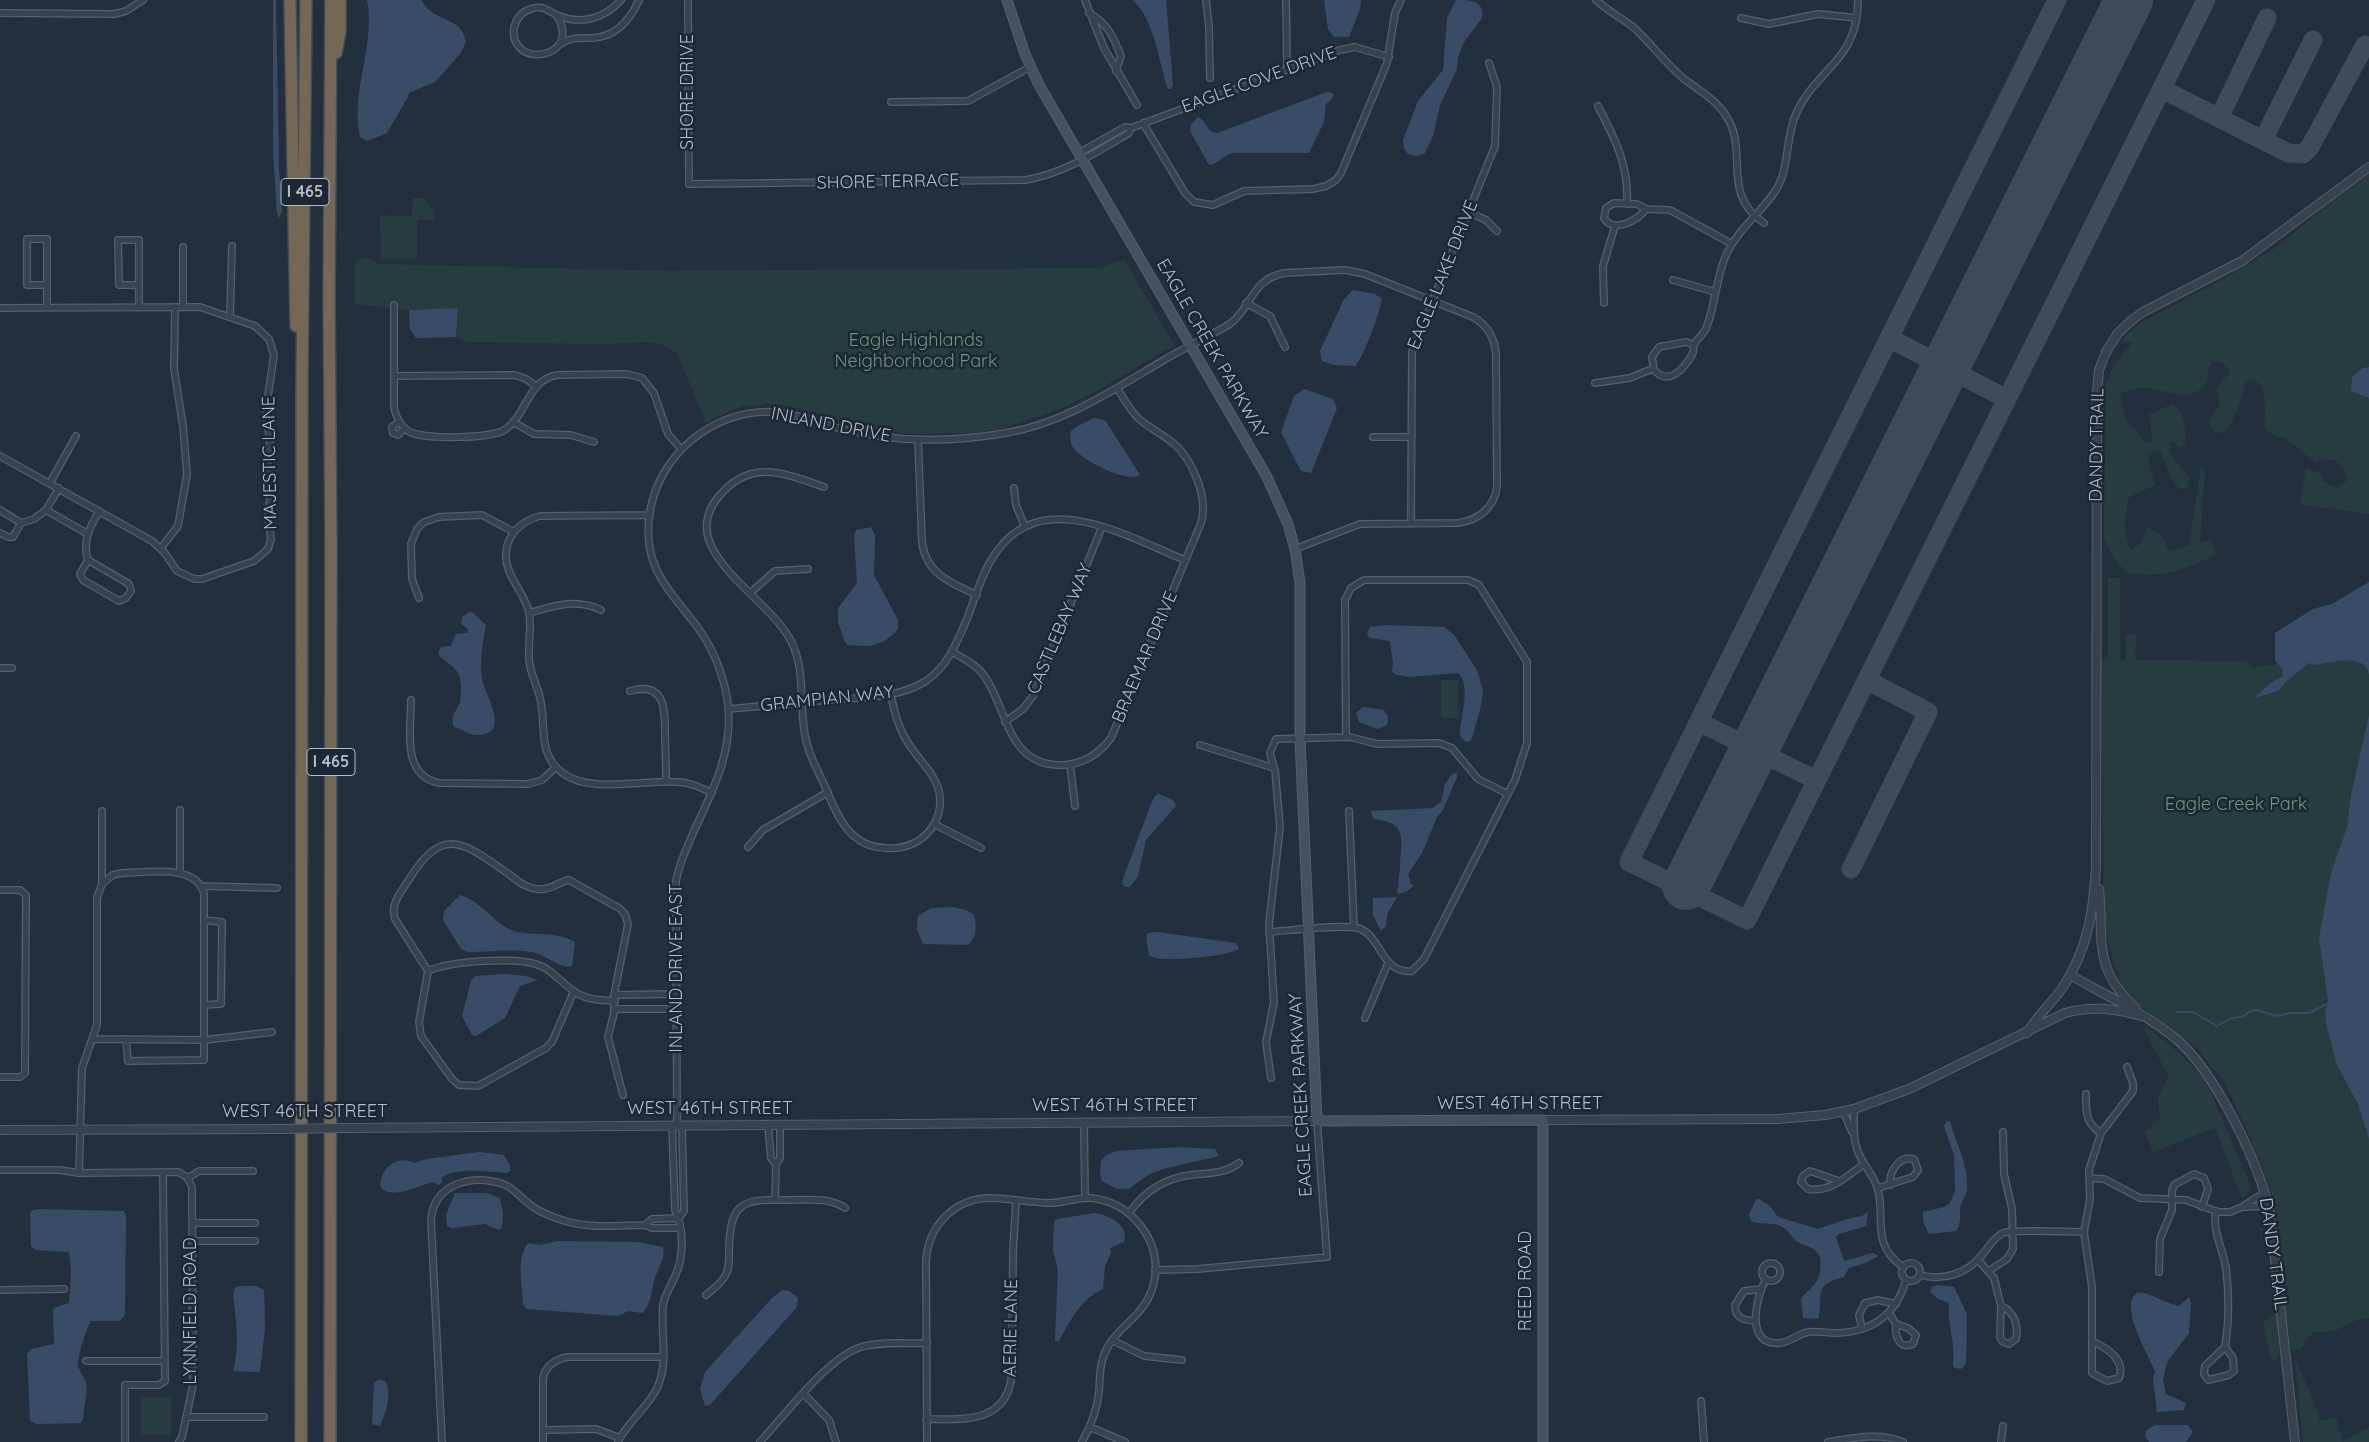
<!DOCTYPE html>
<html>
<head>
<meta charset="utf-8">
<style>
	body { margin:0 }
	canvas { display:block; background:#242f3e }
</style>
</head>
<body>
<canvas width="2369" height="1442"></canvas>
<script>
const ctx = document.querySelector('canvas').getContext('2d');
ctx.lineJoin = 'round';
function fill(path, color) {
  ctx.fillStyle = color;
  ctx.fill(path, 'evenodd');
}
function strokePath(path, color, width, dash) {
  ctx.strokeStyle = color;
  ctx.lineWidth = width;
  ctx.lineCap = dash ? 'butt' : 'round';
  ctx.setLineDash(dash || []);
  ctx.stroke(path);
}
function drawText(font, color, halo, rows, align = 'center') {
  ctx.font = font + ' Quicksand,sans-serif';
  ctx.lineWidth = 5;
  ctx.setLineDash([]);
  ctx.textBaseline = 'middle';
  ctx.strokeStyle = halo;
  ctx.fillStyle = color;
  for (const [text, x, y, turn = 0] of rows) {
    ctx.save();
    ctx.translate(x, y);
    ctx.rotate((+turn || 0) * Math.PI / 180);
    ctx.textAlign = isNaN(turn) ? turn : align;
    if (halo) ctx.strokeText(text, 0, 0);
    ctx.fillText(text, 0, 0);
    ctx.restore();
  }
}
fill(new Path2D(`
	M2369 174V514L2300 504 2306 469 2320 472 2323 481 2336 488 2348 480 2344 470 2335 460 2325 459 2316 462 2283 436 2278 438 2265 429C2264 413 2269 390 2254 379L2245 383C2243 394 2231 436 2218 433 2212 431 2210 427 2209 421L2220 405 2216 389 2230 372 2226 365 2218 361 2212 362C2206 370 2210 380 2203 387 2187 404 2158 386 2139 388 2132 388 2126 391 2120 394L2127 422 2136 430 2144 443 2153 442 2149 414 2173 404C2185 414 2187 431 2185 446L2179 448 2174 442 2169 441C2170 462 2180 462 2189 478L2187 488 2180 490 2171 477 2160 450 2147 453 2155 485 2129 497C2125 517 2121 532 2131 551L2139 545 2147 528 2160 534 2170 552 2189 546 2201 467 2205 470 2200 543 2211 540 2216 555C2180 570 2166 579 2126 572L2113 557 2104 538 2106 383 2114 365 2133 342 2121 341 2138 324 2227 277 2279 246 2334 199Z
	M413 198H425L430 207H435L434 220H417V258L381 259 380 215 412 216Z
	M366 257 377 264 668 271 1099 268 1124 259 1174 345 1095 392 1060 409 1000 429 971 433 911 434 882 431 793 407 768 404 742 406 706 422 677 354 663 345 651 342 600 344 469 342 456 337 458 308 409 310 355 304V262Z
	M2108 578H2120V661L2126 660V636L2131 633 2137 636 2135 650 2137 660 2246 661 2253 668 2277 664 2275 660V633L2313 609 2332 604 2369 582V1318C2344 1319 2342 1336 2313 1332L2300 1349 2280 1353 2275 1360H2272L2270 1355 2263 1322 2289 1302 2275 1202 2255 1148 2225 1083 2195 1046 2139 1006 2123 990 2110 950 2104 922 2101 660H2108Z
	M1441 680H1458V718H1441Z
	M2143 1028 2151 1030 2170 1045 2197 1070 2209 1088 2252 1189 2242 1198 2215 1128 2153 1152 2145 1132 2160 1118 2158 1096 2169 1077Z
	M2295 1359 2313 1399 2320 1421 2336 1418 2343 1442 2369 1427V1442H2303Z
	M141 1397H171V1435H141Z`), '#263c3f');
fill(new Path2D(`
	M273 0H276L279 169 282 211 279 218 277 213 273 152Z
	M367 0H421C425 6 429 11 435 14 450 23 462 22 466 42L460 54 435 82 409 93 408 97 387 133 367 141 360 137C350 91 376 45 367 0Z
	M1132 0H1166L1173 85 1171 89H1168C1159 64 1154 16 1132 0Z
	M1324 0H1361L1360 9 1349 37H1334L1328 29Z
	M1456 0C1469 0 1485 0 1482 18L1464 42 1458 57 1457 69 1440 105 1433 136 1425 153 1417 156 1408 154 1404 149 1403 140 1418 101 1443 70 1447 18Z
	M1327 92 1333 93V97L1326 104 1324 122 1309 153H1233C1223 155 1219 164 1209 165L1190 131 1191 125 1198 117C1207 121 1206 132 1217 133Z
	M1353 290 1375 294 1382 299C1380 311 1364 357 1355 366L1333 365 1322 361 1320 351 1344 299Z
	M458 308 456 337 416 338 410 329 409 310Z
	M2369 367V398L2351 391 2352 377 2363 368Z
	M1304 389 1333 399 1337 408 1311 473 1301 471 1281 432 1294 396Z
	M1094 418 1105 420 1140 475C1127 484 1076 458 1071 444 1070 441 1071 436 1070 432L1076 427Z
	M871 527 875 535 874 575 898 620V628L895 633 883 642 870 646 848 645 845 642 838 622V608L857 583 854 534 857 530Z
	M2369 582V675C2365 651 2330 663 2314 665L2309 663 2288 680 2278 691 2254 698 2269 684 2283 676V670L2275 660V633L2313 609 2332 604Z
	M470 612 473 613 486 625C483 642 479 661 482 679 485 695 513 736 476 735 468 735 462 728 454 727 450 717 455 712 459 705 462 697 462 681 458 673 454 665 443 661 438 654L441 647 451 646 456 634 467 633 468 629 461 624 462 617Z
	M1385 625 1444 627 1454 635 1477 670 1483 691 1480 710 1471 741 1466 742 1460 736C1460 719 1472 685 1458 673L1409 677 1394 674 1392 671 1393 663 1390 641 1370 638 1367 634 1370 627Z
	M1363 707 1384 710 1388 717 1387 725 1378 729 1359 722 1356 713Z
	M2369 715V1139L2358 1104 2337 1065 2326 1024 2325 1012 2328 1001 2319 938 2331 873 2347 827 2351 795Z
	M1457 773V777L1443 810 1437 817 1422 853 1408 874 1411 884 1414 886 1406 892 1397 894C1399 886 1398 876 1400 871 1400 841 1411 823 1373 819L1371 811 1433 808 1441 802 1445 784 1452 774Z
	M1159 794 1173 800 1176 806 1146 840 1138 876 1130 887H1125L1122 883 1125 873 1151 804 1155 796Z
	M460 895C480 901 490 918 507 928 524 938 552 929 575 942L572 966C561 969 547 956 536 953 518 948 487 952 468 952L461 949 443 920 444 911Z
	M1397 897 1387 914 1386 926 1381 931 1373 915V898Z
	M953 907 966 910 974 915C977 926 977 937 968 945L923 944 917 929 918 916 931 908Z
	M1157 932 1236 943 1239 949C1229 956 1157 964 1149 955L1146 938 1148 933Z
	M505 974 526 976 538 980 520 986 505 1018 476 1036 472 1035 462 1016 471 981 475 976Z
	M1947 1121H1950C1956 1145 1969 1165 1967 1190 1966 1196 1961 1202 1960 1208 1960 1217 1961 1224 1956 1231L1929 1234 1923 1221V1212L1944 1207 1950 1203 1955 1191 1954 1155 1944 1126Z
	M1180 1147 1215 1149 1219 1156 1163 1169 1150 1174 1128 1189H1117L1102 1181 1100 1173 1101 1161 1105 1156 1116 1151Z
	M479 1152 504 1155 510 1166V1171L506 1173C486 1172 460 1167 442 1177V1182L439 1185 433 1182C420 1185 391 1201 381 1187 379 1169 397 1154 414 1163L427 1159Z
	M455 1193H487L500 1198 503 1213 502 1228 498 1230 485 1224 452 1228 447 1226 446 1215Z
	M1756 1199H1759L1770 1206 1778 1217 1818 1229 1847 1219 1862 1216 1868 1212 1866 1226 1839 1234 1836 1237 1844 1261 1873 1253 1879 1256 1863 1264 1849 1268 1844 1277C1812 1285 1824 1294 1818 1319L1803 1318 1801 1299C1807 1290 1818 1285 1820 1272 1825 1244 1805 1249 1795 1240 1790 1235 1788 1229 1781 1226 1772 1222 1761 1225 1751 1221L1749 1215Z
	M38 1209 120 1211H124L126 1216 125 1315 120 1321H91C87 1325 77 1358 78 1365 79 1371 84 1377 86 1383 88 1393 84 1407 83 1418L81 1423 36 1424 30 1420 27 1354 31 1349 54 1344 53 1310 56 1307 69 1303 71 1271 69 1252 36 1250 31 1246 30 1214 31 1211Z
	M1095 1213C1110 1216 1129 1225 1124 1242L1110 1248 1111 1253 1105 1266 1103 1289C1081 1298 1070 1321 1059 1341H1055L1058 1270 1053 1250 1054 1221 1057 1219Z
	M558 1241 637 1242 663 1247C666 1259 657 1269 654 1281 651 1292 651 1305 642 1313L628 1311 618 1316 527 1309 523 1305C523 1284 515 1260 528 1243L540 1245Z
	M1939 1285 1954 1287 1967 1314 1966 1364 1961 1369 1955 1368 1953 1365C1956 1344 1947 1324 1949 1303L1938 1299 1930 1292 1932 1287Z
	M241 1286H256L264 1290 265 1328 260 1372 233 1371C240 1347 236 1319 233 1295 233 1291 234 1290 236 1287Z
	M782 1290 789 1291 798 1298 797 1307 710 1405 705 1406 700 1389 705 1372 772 1298Z
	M2137 1293C2148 1291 2166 1304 2179 1306L2189 1297 2191 1303 2189 1333 2167 1362 2163 1380 2166 1394 2186 1403 2184 1410 2157 1412 2153 1379 2155 1371C2149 1356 2118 1305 2137 1293Z
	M378 1380 385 1381C393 1394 385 1414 380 1426L372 1424 374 1383Z
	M2155 1425H2188L2193 1432 2186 1442H2149L2145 1435 2147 1430Z`), '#394c67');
strokePath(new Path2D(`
	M2176 1012H2193L2217 1026 2231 1018 2243 1017 2250 1011 2257 1010 2277 1016 2290 1013H2309L2329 1003`), '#394c67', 2);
strokePath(new Path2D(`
	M2057 0 1629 862 1747 920 2206 0
	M2162 89 2288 153 2303 154 2310 147 2365 45
	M2219 118 2267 18
	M2263 140 2313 40
	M1889 338 2007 399
	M1699 722 1812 778
	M1851 869 1928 712 1867 680`), '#3f4a5a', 19);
strokePath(new Path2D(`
	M1686 886 2129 0`), '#3f4a5a', 48);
const minor = new Path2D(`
	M688 0 689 184 1025 180C1063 174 1097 152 1129 133L1131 128
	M1085 0 1104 48 1137 105
	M1206 0 1209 27 1210 78
	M1286 0 1287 69
	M1596 0C1607 10 1621 18 1633 27 1651 43 1665 63 1684 79 1700 91 1718 101 1728 119 1748 154 1721 194 1764 223
	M0 13 114 14 126 11 143 0
	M1089 13C1108 24 1113 36 1121 56L1116 71
	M557 16C583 59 509 70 514 28 516 19 522 11 531 9 543 4 549 12 559 16 582 25 605 18 621 0
	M1741 18 1769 24 1818 14 1857 18
	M558 46C569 37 579 38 592 38 616 37 630 20 639 0
	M891 102 968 101 1030 67
	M1598 106C1615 139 1629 165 1627 204
	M1143 123 1185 193 1194 202 1213 205 1244 191 1313 189 1326 186 1336 180 1341 173 1387 63 1395 13 1401 0
	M1079 153 1125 127 1131 128 1340 50 1355 47 1389 57
	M1646 209C1639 220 1613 234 1604 218L1606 208 1614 203 1637 204 1646 209 1670 210 1732 244
	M1468 212 1486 220 1497 231
	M27 239H47V285H27Z
	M118 240H139V285H119Z
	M183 247V307
	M1673 280 1715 292
	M47 285V307
	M139 285V307
	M1246 303 1270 316 1285 347
	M1604 303 1603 266 1615 226
	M394 305V408C396 417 400 425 408 431 421 440 493 439 506 429 527 414 528 380 557 375L627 374 642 378 654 393 668 434 681 449
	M0 308 200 307 255 326 269 339 274 355 266 409 270 442 267 462 272 484 268 515 271 539 268 549 254 561 202 579H194L177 571 164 552 152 541 0 456
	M230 316 232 246
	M1694 345 1686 342 1659 347 1652 357 1654 370C1669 386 1683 370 1692 355 1694 352 1693 348 1694 345 1697 338 1705 334 1707 326 1716 302 1716 276 1727 253 1739 228 1761 213 1776 190 1790 167 1785 138 1796 114 1816 68 1858 62 1858 0
	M394 376 515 375 526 379 536 386
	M1595 383 1630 378 1654 368
	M399 422 392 427 393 433 398 435 405 428
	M513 422 534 434 571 435 594 442
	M1373 437H1411
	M918 440 922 542C926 574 951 583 977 595
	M50 483 76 436
	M824 487C793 476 758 460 729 486 661 545 767 593 791 641 807 673 798 707 806 740 809 755 817 769 823 782 836 812 847 847 886 848 898 849 908 847 918 841 932 832 941 816 940 799 939 775 918 761 907 741 898 727 894 711 891 695
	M1014 488 1016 505 1025 527
	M0 510 21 523 13 537H8L0 533
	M46 510 59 488
	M650 515 540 516C522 521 508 533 506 552 504 575 524 591 529 612 532 627 528 642 529 658 529 672 537 684 540 698 547 725 536 755 564 774 590 793 644 780 676 782 689 782 700 787 712 793
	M21 523 34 519 46 510 88 534
	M1411 523 1412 352 1495 146 1497 87 1489 63
	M161 548 178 526 187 474 183 426 174 369 175 307
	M88 560 129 584 131 591 126 598 119 601 83 580 80 574Z
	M88 560C82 541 90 527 99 511
	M750 593 775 571 808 569
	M419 598 412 579 411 544 417 529 424 522 439 517 482 515 514 532
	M529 613C554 606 576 598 601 610
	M952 652C963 658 975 664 983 674 1008 707 1006 767 1063 765 1083 764 1099 754 1111 738L1201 523C1209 498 1192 458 1172 442 1161 433 1147 427 1137 417 1129 408 1123 398 1117 388
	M0 668H12
	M630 691C667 680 665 713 665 738 666 753 666 767 666 782
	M411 700C411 730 401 775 439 783L528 784 542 780 556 767
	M728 709C762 706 796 703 830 700 863 697 897 699 926 681 948 666 957 642 967 619 976 596 983 569 998 550 1044 486 1130 538 1185 560
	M1005 722 1023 709 1033 696 1102 527
	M1200 745 1274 768 1275 770 1280 827 1269 924 1274 1002 1266 1042 1271 1078
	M1070 764 1075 806
	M1274 768 1270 753 1276 739 1350 737 1377 744 1439 743 1452 748 1478 779 1508 794
	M180 810V873
	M1349 811 1354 927
	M934 824 981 848
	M748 847 763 830 828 792
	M102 884 113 875 122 873C146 873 197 863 204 894V1060L128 1061 126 1039
	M201 886 277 888
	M0 890H20L26 895 25 1073 20 1077H0
	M204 920 222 922 221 1004 204 1005
	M1269 932C1287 931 1348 923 1361 929 1382 939 1382 974 1412 971L1424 959 1515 780 1527 743V662L1479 585 1468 580H1364L1351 588 1345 600 1346 737
	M428 971 395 919C390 904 401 892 408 881 444 822 465 844 510 875 518 881 526 888 537 889 550 891 558 882 569 880L619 908 625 914 628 924 614 995V1013L608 1037 623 1095
	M428 971 419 1022 421 1036 452 1079 459 1085 478 1086 546 1048 552 1042 574 991
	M428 971C450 961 519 956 541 966 555 972 564 986 578 994 589 1000 602 1000 615 1001
	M614 995 677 994
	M615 1009H676
	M1365 1018 1388 963
	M92 1039 205 1040 272 1032
	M2086 1094C2086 1111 2085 1123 2101 1133
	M1854 1109C1854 1128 1852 1143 1862 1160 1867 1169 1874 1177 1877 1187 1887 1216 1869 1243 1903 1267
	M1843 1111 1852 1132
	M1084 1123 1085 1198
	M677 1125 676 881C679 863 687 848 694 831 713 790 733 752 728 705 725 680 716 656 703 635 675 594 643 574 649 518 656 456 713 408 775 412 791 413 806 419 821 423 842 430 863 434 884 437 924 442 965 440 1006 433 1065 423 1113 390 1164 360 1186 347 1208 337 1230 324 1253 306 1251 280 1284 273L1345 270 1365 274 1473 317C1487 325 1495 338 1496 355L1497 487C1494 508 1479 520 1458 523L1360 524 1295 549
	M768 1125 771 1158 776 1165 775 1200
	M776 1165 780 1158V1125
	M0 1170H60L79 1173 178 1172 187 1177 192 1187 193 1385 182 1437 179 1442
	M79 1173 82 1068 97 1025V898L102 884V811
	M188 1178 199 1171H253
	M2089 1178 2104 1179 2140 1198 2186 1200 2218 1212H2230L2242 1207 2265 1192
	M1839 1181 1810 1171 1803 1176 1801 1182 1808 1189C1830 1193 1847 1176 1864 1164
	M1878 1188 1913 1177 1918 1170 1914 1159C1899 1155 1889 1172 1890 1185
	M2245 1207 2268 1206
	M2216 1211C2212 1230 2223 1250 2226 1268 2229 1293 2229 1322 2225 1347
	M1129 1213C1144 1192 1165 1178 1191 1175 1208 1173 1225 1174 1239 1163
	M679 1218 684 1211 682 1125
	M192 1223H255
	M645 1225 652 1219 679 1218
	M192 1241H255
	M1978 1260 1994 1278 2001 1306
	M1902 1272a9 9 0 1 1 18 0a9 9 0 1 1-18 0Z
	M1762 1272a9 9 0 1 1 18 0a9 9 0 1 1-18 0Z
	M1155 1270 1198 1269 1327 1257 1317 1121
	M1990 1270 2007 1259 2013 1249 2012 1209 2004 1174 2003 1132
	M2159 1272 2160 1239 2172 1210V1191L2174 1185 2194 1174 2204 1178 2208 1189 2202 1207
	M1920 1275C1943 1281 1967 1274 1982 1255 1989 1247 1993 1238 2003 1233 2013 1229 2069 1232 2084 1232
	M1766 1279C1756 1297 1744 1346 1780 1343 1791 1342 1799 1333 1809 1332 1818 1331 1827 1333 1836 1333 1872 1332 1896 1315 1906 1280
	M0 1290 64 1289
	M706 1295C713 1289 721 1284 725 1276 730 1268 729 1259 729 1250 730 1200 744 1199 789 1200 808 1200 829 1197 845 1208
	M2001 1306C2014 1311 2019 1326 2016 1339L2009 1344 2003 1342 2000 1337Z
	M1889 1313 1896 1324 1908 1328 1916 1335 1913 1344C1898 1350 1895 1335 1896 1324
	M1756 1321C1744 1320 1735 1319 1735 1305L1744 1291 1761 1289
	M1862 1329 1859 1315 1865 1303 1878 1300 1896 1304
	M1112 1340 1144 1356 1182 1360
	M2092 1341C2107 1348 2126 1360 2119 1378L2107 1381 2092 1373V1287L2084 1232 2090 1199 2089 1170 2101 1133 2133 1091V1083L2127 1067
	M2225 1347 2233 1358 2234 1371 2229 1375 2208 1380 2204 1374 2205 1366Z
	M86 1361H165
	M804 1394 829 1420 836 1442
	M1701 1401 1704 1442
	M186 1417H264
	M926 1419C965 1420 1009 1423 1012 1372L1013 1251 1016 1201
	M1090 1427 1125 1442
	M543 1430 596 1429 620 1438
	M125 1442V1385H159L165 1381 163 1173
	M442 1442 431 1220C434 1183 472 1174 503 1184 513 1187 520 1197 528 1203 538 1212 552 1217 565 1221 590 1229 619 1225 645 1225L652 1228H680
	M543 1442V1379C545 1366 554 1360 567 1357H663
	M618 1442C628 1421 649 1407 658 1386 669 1360 660 1332 663 1305 665 1294 672 1284 676 1274 684 1256 684 1227 675 1210L672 1125
	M760 1442C785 1415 827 1358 861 1347 882 1341 906 1344 927 1343
	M927 1442 926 1261C928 1226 954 1199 989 1198 1008 1198 1027 1202 1046 1203 1061 1204 1076 1197 1091 1198 1130 1202 1160 1238 1155 1277 1149 1318 1116 1323 1104 1355 1099 1367 1100 1380 1099 1392 1097 1410 1091 1426 1082 1442
	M1828 1442C1854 1438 1879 1432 1903 1442
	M2001 1442 2003 1426`);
const tertiary = new Path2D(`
	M2099 889C2104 942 2092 967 2136 1009
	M2070 975C2105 995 2143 1012 2175 1038 2215 1071 2259 1163 2270 1213L2295 1442
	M2027 1033C2037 1016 2052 1003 2063 987 2088 949 2094 909 2096 865L2097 393 2099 370 2106 352 2118 333 2132 320 2143 312 2242 261 2369 167
	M1543 1120 1778 1119 1825 1115 1854 1109 1909 1089 2065 1013C2094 1005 2117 1009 2145 1017
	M347 1128 1317 1121
	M0 1130 284 1129`);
const secondary = new Path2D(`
	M1007 0 1025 54 1039 85 1267 477 1288 524 1295 549 1300 583V739L1317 1121 1543 1120V1442`);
const motorway = new Path2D(`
	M290 0 296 326
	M336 53 340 32V0
	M301 1442 302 383 306 0
	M330 1442 331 544 329 299 331 0`);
strokePath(minor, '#565f6c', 8);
strokePath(tertiary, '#565f6c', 10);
strokePath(secondary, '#565f6c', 11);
strokePath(motorway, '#434c59', 14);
strokePath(minor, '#38414e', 5.5);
strokePath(tertiary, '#38414e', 8);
strokePath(secondary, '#465061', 9);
strokePath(motorway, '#746855', 11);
const tertiaryBridge = new Path2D(`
	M284 1129 347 1128`);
strokePath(tertiaryBridge, '#565f6c', 10, []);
strokePath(tertiaryBridge, '#38414e', 8);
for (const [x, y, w] of [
	[305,192,48],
	[331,762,48]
]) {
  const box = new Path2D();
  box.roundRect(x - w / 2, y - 13.5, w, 27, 4);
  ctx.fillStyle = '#1d2633';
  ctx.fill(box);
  strokePath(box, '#b4bcc9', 1);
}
drawText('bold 16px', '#b4bcc9', null, [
	["I 465",305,192],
	["I 465",331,762]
]);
drawText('18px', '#b4bcc9', '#1d2633', [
	["EAGLE COVE DRIVE",1259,80,-20],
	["SHORE DRIVE",688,92,-90],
	["SHORE TERRACE",888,182,-1],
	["EAGLE LAKE DRIVE",1443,275,-68],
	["EAGLE CREEK PARKWAY",1212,349,60],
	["INLAND DRIVE",831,425,11],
	["DANDY TRAIL",2097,445,-89],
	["MAJESTIC LANE",270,463,-91],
	["CASTLEBAY WAY",1060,629,-67],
	["BRAEMAR DRIVE",1145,657,-67],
	["GRAMPIAN WAY",827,699,-6],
	["INLAND DRIVE EAST",677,968,-90],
	["EAGLE CREEK PARKWAY",1301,1095,-93],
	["WEST 46TH STREET",1520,1104],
	["WEST 46TH STREET",1115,1106],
	["WEST 46TH STREET",710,1109],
	["WEST 46TH STREET",305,1112],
	["DANDY TRAIL",2273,1254,82],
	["REED ROAD",1526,1281,-90],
	["LYNNFIELD ROAD",191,1311,-90],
	["AERIE LANE",1011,1328,-89]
]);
drawText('18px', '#6b9a76', '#1d2633', [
	["Eagle Highlands",916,341],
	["Neighborhood Park",916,362],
	["Eagle Creek Park",2236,805]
]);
</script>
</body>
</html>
